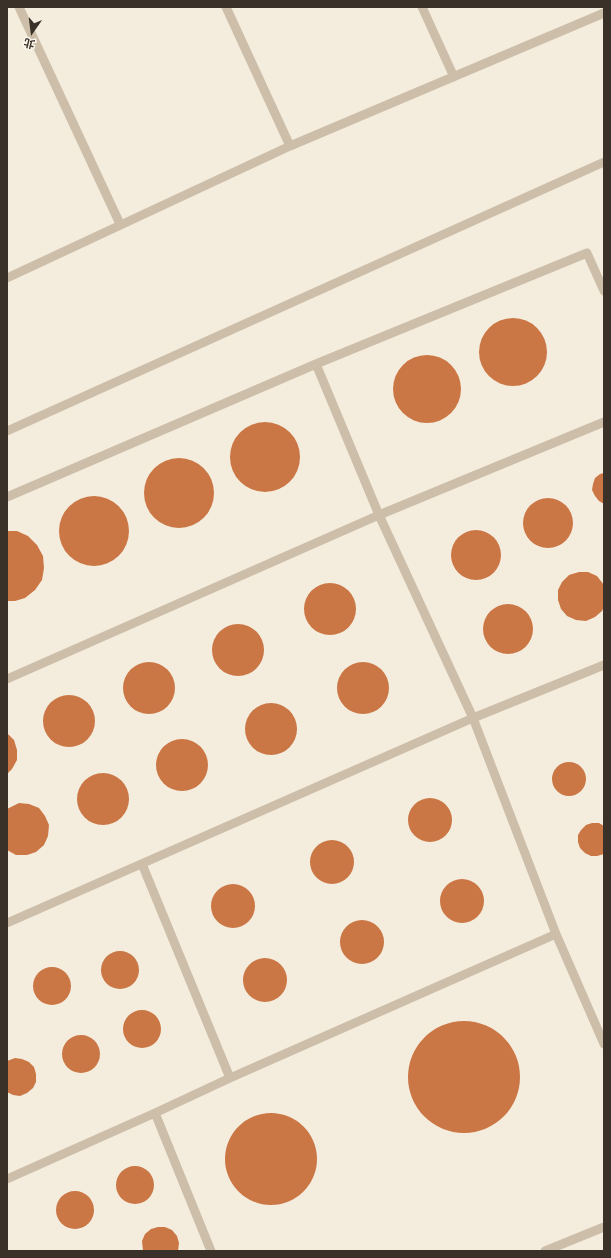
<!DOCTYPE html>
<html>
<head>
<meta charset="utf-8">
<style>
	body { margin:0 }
	#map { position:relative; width:611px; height:1258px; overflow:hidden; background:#f4edde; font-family:Mulish,"Noto Sans TC",sans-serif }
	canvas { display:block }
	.frame { position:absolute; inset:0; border:8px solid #3a3129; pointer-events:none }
	.north { position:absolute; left:12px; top:12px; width:40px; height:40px; -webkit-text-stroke:3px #fbf6eb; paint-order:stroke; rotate:194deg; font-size:11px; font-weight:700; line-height:16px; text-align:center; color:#3a3129 }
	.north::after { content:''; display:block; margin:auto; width:14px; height:18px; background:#3a3129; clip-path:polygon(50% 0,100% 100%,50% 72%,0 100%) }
</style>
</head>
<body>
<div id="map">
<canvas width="611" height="1258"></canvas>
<div class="frame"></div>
<div class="north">北</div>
</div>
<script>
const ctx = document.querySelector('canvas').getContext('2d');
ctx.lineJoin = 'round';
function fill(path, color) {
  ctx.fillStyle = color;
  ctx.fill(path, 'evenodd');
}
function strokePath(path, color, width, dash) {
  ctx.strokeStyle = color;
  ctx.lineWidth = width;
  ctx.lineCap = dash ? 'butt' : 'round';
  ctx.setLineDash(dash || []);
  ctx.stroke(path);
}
fill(new Path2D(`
	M479 352a34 34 0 1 1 68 0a34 34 0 1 1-68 0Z
	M393 389a34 34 0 1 1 68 0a34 34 0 1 1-68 0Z
	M230 457a35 35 0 1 1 70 0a35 35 0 1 1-70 0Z
	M144 493a35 35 0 1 1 70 0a35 35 0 1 1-70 0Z
	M604 473V504L599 501 595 496 592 490 593 484 595 478 600 474Z
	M59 531a35 35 0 1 1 70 0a35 35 0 1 1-70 0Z
	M523 523a25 25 0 1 1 50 0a25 25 0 1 1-50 0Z
	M451 555a25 25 0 1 1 50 0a25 25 0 1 1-50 0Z
	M7 531H17L28 536 37 545 43 556 44 568 42 580 35 590 25 598 15 601H7Z
	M579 572H588L597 576 604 585V607L602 611 595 617 586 621 576 620 567 616 561 609 558 600V590L562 582 569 575Z
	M304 609a26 26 0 1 1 52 0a26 26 0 1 1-52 0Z
	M483 629a25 25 0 1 1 50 0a25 25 0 1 1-50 0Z
	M212 650a26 26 0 1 1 52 0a26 26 0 1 1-52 0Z
	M123 688a26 26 0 1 1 52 0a26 26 0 1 1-52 0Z
	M337 688a26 26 0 1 1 52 0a26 26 0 1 1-52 0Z
	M43 721a26 26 0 1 1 52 0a26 26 0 1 1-52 0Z
	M245 729a26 26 0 1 1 52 0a26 26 0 1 1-52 0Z
	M7 733 14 740 17 750V760L12 769 7 774Z
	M156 765a26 26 0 1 1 52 0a26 26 0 1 1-52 0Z
	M552 779a17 17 0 1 1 34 0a17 17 0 1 1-34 0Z
	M77 799a26 26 0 1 1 52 0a26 26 0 1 1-52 0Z
	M408 820a22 22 0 1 1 44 0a22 22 0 1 1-44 0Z
	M19 803 29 804 39 808 45 816 49 825 48 836 44 845 36 852 27 855H16L7 850V809Z
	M592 823H599L604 826V854L597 856H591L585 853 580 848 578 842V835L581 830 586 825Z
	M310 862a22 22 0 1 1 44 0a22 22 0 1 1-44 0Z
	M440 901a22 22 0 1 1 44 0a22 22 0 1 1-44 0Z
	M211 906a22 22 0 1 1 44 0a22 22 0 1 1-44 0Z
	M340 942a22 22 0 1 1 44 0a22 22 0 1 1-44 0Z
	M101 970a19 19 0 1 1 38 0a19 19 0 1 1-38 0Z
	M243 980a22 22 0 1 1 44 0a22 22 0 1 1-44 0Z
	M33 986a19 19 0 1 1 38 0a19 19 0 1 1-38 0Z
	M123 1029a19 19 0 1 1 38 0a19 19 0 1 1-38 0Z
	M408 1077a56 56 0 1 1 112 0a56 56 0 1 1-112 0Z
	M62 1054a19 19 0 1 1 38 0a19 19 0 1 1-38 0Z
	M15 1058 22 1059 29 1062 34 1067 36 1074V1082L33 1088 27 1093 20 1096 13 1095 7 1092V1061Z
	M225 1159a46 46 0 1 1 92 0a46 46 0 1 1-92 0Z
	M116 1185a19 19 0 1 1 38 0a19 19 0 1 1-38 0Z
	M56 1210a19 19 0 1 1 38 0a19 19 0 1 1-38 0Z
	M158 1227H165L172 1230 177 1236 179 1243 178 1251H143L142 1241 145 1234 151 1229Z`), '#cb7745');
strokePath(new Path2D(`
	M19 7 120 224
	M226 7 290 146
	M422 7 454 77
	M7 278 290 146 604 13
	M316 364 379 515 473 718 556 934 604 1044
	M7 431 604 162
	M7 497 316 364 587 253 604 291
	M7 679 379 515 604 422
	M142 864 230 1078
	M7 923 473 718 604 665
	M155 1113 211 1251
	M7 1179 155 1113 230 1078 556 934
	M545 1251 604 1227`), '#cdbea9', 9);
</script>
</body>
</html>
